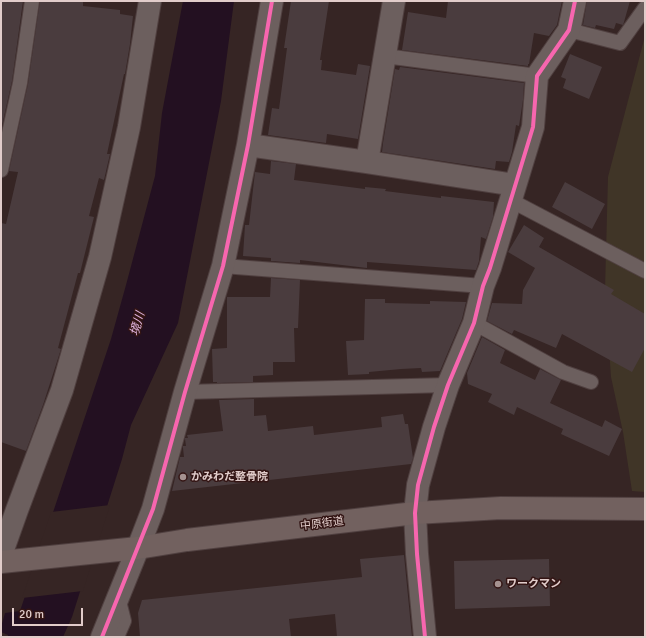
<!DOCTYPE html>
<html>
<head>
<meta charset="utf-8">
<style>
	body { margin:0 }
	#map { position:relative; width:646px; height:638px; overflow:hidden; background:#362524; font-family:Signika,sans-serif }
	canvas { display:block }
	.frame { position:absolute; inset:0; border:2px solid #e1ccca; pointer-events:none }
	.scale { position:absolute; left:12px; top:608px; width:71px; height:18px; box-sizing:border-box; border:2px solid #e1ccca; border-top:0; padding-left:5px; font-size:12px; line-height:14px; white-space:nowrap; color:#e1ccca; -webkit-text-stroke:3px #331514; paint-order:stroke }
</style>
</head>
<body>
<div id="map">
<canvas width="646" height="638"></canvas>
<div class="frame"></div>
<div class="scale">20 m</div>
</div>
<script>
const ctx = document.querySelector('canvas').getContext('2d');
ctx.lineJoin = 'round';
function fill(path, color) {
  ctx.fillStyle = color;
  ctx.fill(path, 'evenodd');
}
function strokePath(path, color, width, dash) {
  ctx.strokeStyle = color;
  ctx.lineWidth = width;
  ctx.lineCap = dash ? 'butt' : 'round';
  ctx.setLineDash(dash || []);
  ctx.stroke(path);
}
function drawText(font, color, halo, rows, align = 'center') {
  ctx.font = font + ' Signika,"Noto Sans JP",sans-serif';
  ctx.lineWidth = 3;
  ctx.setLineDash([]);
  ctx.textBaseline = 'middle';
  ctx.strokeStyle = halo;
  ctx.fillStyle = color;
  for (const [text, x, y, turn = 0] of rows) {
    ctx.save();
    ctx.translate(x, y);
    ctx.rotate((+turn || 0) * Math.PI / 180);
    ctx.textAlign = isNaN(turn) ? turn : align;
    if (halo) ctx.strokeText(text, 0, 0);
    ctx.fillText(text, 0, 0);
    ctx.restore();
  }
}
fill(new Path2D(`
	M645 36V492L632 491 623 432 611 377 605 290 608 177Z`), '#403527');
fill(new Path2D(`
	M183 1H234L221 101 178 323 131 425 122 459 72 617 63 637H8V635L1 632V627L5 613 20 611 111 339 126 285 155 176 162 113Z`), '#231021');
fill(new Path2D(`
	M110 505 83 591 22 598 51 512Z`), '#362524');
fill(new Path2D(`
	M1 1H23L12 81 1 130Z
	M40 1H83V6L120 10V14L133 16 130 44 125 74H124L107 154H110L104 180 99 178 89 216 94 217 80 273H78L58 348 61 349 53 374 43 405 26 451 1 442V223L6 224 18 172 9 171 28 84Z
	M291 1H329L320 60H322L321 70 356 75 358 64 370 66 358 139 327 134 326 143 268 135 272 108 279 109 287 48H284Z
	M448 1H562L557 25 549 36 534 33 529 64H528V66L402 50 408 12 446 18Z
	M587 1H630L624 22 623 25 616 23 614 29 596 25 595 28 583 25Z
	M570 54 602 67 589 99 563 88 566 79 561 77Z
	M400 67 524 83 523 100 519 126 516 125 512 152 509 162 496 161 495 169 382 152 383 143 395 69 399 70Z
	M271 161 296 164 294 180 365 189V187L386 189 385 191 441 198V196L494 202 493 217 486 239 481 237 479 261 476 270 367 262V268L300 260V263L271 261V258L243 256 245 225H249L255 172 270 174Z
	M565 182 605 204 592 229 552 207Z
	M524 225 544 238 539 247 614 290 611 294 645 314V348L632 372 562 334 556 348 514 330 512 334 487 321 492 303 522 304 523 290 535 268 508 252Z
	M271 278 300 280 298 328H294L295 362H273V375L253 376V382L217 383V382H213L212 349 227 348V297H270Z
	M365 299H385V303L430 304V301L466 302 462 319 440 371 422 372 421 368 401 369 369 372V374L348 375 346 341 364 340Z
	M482 337 505 350 500 363 535 380 540 369 561 380 550 403 602 427 605 420 622 429 609 456 561 434 563 429 517 407 514 415 488 402 492 394 468 384 467 373Z
	M254 399V416L266 415 268 431 313 426 314 435 382 427 381 417 403 414 405 424H408L413 458 411 464 172 491 180 457H184L183 448V446H186L185 439V438H188L187 435 223 431 219 400Z
	M404 555 412 637H337L335 614 289 619 291 637H140L138 613 142 600 362 577 360 559Z
	M549 559 550 606 455 609 454 561Z`), '#4a3c3e');
const service = new Path2D(`
	M569 30 620 43 645 8
	M385 56 537 76
	M1 170 20 83 32 1
	M510 200 645 271
	M223 266 483 286
	M474 323 563 372 591 382
	M185 392 448 385
	M117 637 124 621 118 597`);
const minor = new Path2D(`
	M248 145 367 162 515 185
	M367 162 394 1
	M138 548 153 509 185 392 223 266 248 145 272 1
	M1 555 17 510 62 390 100 257 129 127 150 1
	M425 637 417 554 415 513 418 485 434 427 448 385 474 323 483 286 490 268 533 127 537 76 569 30 575 1`);
const tertiary = new Path2D(`
	M102 637 138 548`);
const primary = new Path2D(`
	M1 562 138 548 187 540 415 513 501 508 645 509`);
strokePath(service, '#504040', 16);
strokePath(minor, '#504040', 24);
strokePath(tertiary, '#504040', 24);
strokePath(primary, '#504040', 24);
strokePath(service, '#6c5f5e', 14);
strokePath(minor, '#6c5f5e', 22);
strokePath(tertiary, '#6c5f5e', 22);
strokePath(primary, '#72615f', 22);
strokePath(new Path2D(`
	M102 637 153 509 185 392 223 266 248 145 272 1
	M425 637 417 554 415 513 418 485 434 427 448 385 474 323 483 286 490 268 533 127 537 76 569 30 575 1`), '#f766af', 4);
for (const [x, y, r, color] of [
	[183,477,4,"#a59290"],
	[498,584,4,"#a59290"]
]) {
  const dot = new Path2D();
  dot.arc(x, y, r, 0, 2 * Math.PI);
  ctx.fillStyle = color;
  ctx.fill(dot);
  strokePath(dot, '#331514', 1.5);
}
drawText('bold 11px', '#e1ccca', '#331514', [
	["かみわだ整骨院",191,477],
	["ワークマン",506,584]
], 'left');
drawText('11px', '#e1ccca', '#331514', [
	["中原街道",322,524,-7]
]);
drawText('italic 12px', '#e0b4df', '#331514', [
	["境川",138,324,-74]
]);
</script>
</body>
</html>
